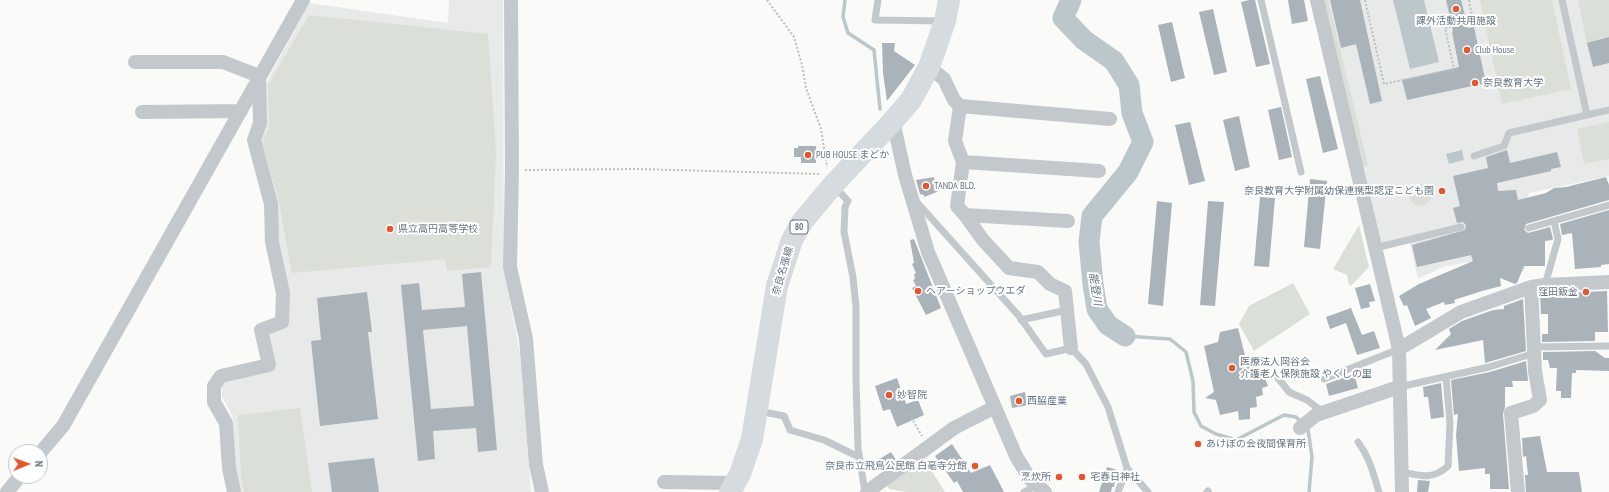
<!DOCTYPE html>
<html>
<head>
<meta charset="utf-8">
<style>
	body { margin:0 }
	#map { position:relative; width:1609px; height:492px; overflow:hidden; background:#fafaf8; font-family:"PT Sans Narrow",sans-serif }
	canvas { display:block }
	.north { position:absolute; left:8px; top:444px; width:40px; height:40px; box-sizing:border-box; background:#fff; border:1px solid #c1c8cd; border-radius:50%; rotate:89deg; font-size:11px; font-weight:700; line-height:16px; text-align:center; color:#657683 }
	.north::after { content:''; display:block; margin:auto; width:14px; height:18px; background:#e4572e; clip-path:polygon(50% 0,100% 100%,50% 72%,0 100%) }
</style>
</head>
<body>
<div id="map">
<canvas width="1609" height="492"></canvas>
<div class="north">N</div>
</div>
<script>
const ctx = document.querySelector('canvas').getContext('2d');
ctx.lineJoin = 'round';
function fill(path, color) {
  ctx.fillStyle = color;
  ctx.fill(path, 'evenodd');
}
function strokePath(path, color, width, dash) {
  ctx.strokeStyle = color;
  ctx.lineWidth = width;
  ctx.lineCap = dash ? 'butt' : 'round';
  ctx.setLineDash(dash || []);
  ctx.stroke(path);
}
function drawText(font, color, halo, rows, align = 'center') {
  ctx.font = font + ' "PT Sans Narrow","Noto Sans JP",sans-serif';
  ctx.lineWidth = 4;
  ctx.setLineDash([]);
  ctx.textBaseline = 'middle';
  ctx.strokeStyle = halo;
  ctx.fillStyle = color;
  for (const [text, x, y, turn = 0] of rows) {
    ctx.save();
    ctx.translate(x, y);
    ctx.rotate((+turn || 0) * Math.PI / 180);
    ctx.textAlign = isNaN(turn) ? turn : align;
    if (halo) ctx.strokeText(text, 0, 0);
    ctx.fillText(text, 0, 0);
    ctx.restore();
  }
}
fill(new Path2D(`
	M449 0H503L504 269 520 355 531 492H239L235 469 233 418 222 396V388L227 379 274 366 268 332 286 324 258 144 265 85 309 3 448 23Z
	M1321 0H1609V176L1529 193 1525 216 1529 246 1524 271 1495 262 1478 260 1443 267 1418 279 1409 240 1378 247Z`), '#e8e9e9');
fill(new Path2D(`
	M1321 0H1328L1368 165 1359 167Z
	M1480 0H1552L1571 89 1502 104Z
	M1578 0H1609V37L1587 43Z
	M309 15 488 34 496 153 491 267 447 271 445 259 292 273 278 198 262 143 269 127 268 85Z
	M1609 122V159L1584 164 1577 129Z
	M1409 195a11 11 0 1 1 22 0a11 11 0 1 1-22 0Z
	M1359 225 1369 267 1351 286 1348 283 1347 275 1333 269Z
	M1293 283 1310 314 1254 351 1239 324 1249 306Z
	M300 408 312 492H244L241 476 238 415Z
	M923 457 945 492H906L889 489 886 484Z`), '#dadfd7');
fill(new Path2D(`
	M1393 0H1424L1439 62 1410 69Z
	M1462 150 1464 160 1449 164 1446 154Z`), '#bbc7cb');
strokePath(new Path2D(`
	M845 0 843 17 848 33 874 50 880 109
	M1125 336 1170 339 1186 352 1193 381 1194 412 1201 426 1216 434 1236 440 1284 415 1296 417 1301 422
	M1306 428 1308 430 1312 457 1309 492`), '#bbc7cb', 3.5);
strokePath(new Path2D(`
	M1071 0 1063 18 1084 40 1114 61 1129 85 1132 113 1143 142 1128 172 1092 216 1089 242 1093 284 1097 309 1108 325 1125 336`), '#bbc7cb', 21);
fill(new Path2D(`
	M1249 0H1255L1270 64 1256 67 1241 2Z
	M1288 0H1304L1308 21 1292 24Z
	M1330 0H1360L1382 101 1370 104 1356 44 1341 48Z
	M1446 0H1461L1468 28 1474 27 1486 83 1407 100 1402 80 1459 67 1452 32 1453 31Z
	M1213 9 1227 72 1214 75 1199 12Z
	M1172 22 1185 78 1171 82 1158 25Z
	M1609 37V63L1593 67 1587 43Z
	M882 43H895L894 51 915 65 887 101 883 73Z
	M1320 76 1338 149 1323 153 1306 79Z
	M1281 107 1292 157 1279 160 1268 110Z
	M1239 116 1250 167 1235 171 1223 120Z
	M1190 122 1205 181 1189 185 1175 125Z
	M798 146H816V163H801V157H794V148H798Z
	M1507 150 1510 163 1557 152 1561 167 1551 169V171L1497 183 1498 191 1516 190 1518 200 1546 193 1554 188 1566 187 1606 177 1609 185V200L1526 224 1524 230 1528 233 1550 227 1553 239 1552 240 1545 241V266H1524L1517 283 1515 284 1500 278 1501 286 1482 291 1454 300 1455 303 1445 305 1444 302 1426 309 1431 318 1415 326 1407 305 1404 306 1399 296 1419 284 1473 261 1471 255 1417 267 1412 245 1465 230 1466 225 1463 222 1457 223 1453 208 1460 206 1453 176 1488 168 1486 157Z
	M934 177 937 192 924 197V195L920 194 916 180Z
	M1310 179 1327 181 1320 249 1304 247Z
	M1260 197 1275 198 1269 267 1254 266Z
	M1157 201 1172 203 1163 306 1148 304Z
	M1208 201 1224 202 1215 306 1200 305Z
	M1609 210V264L1601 265V267L1575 269 1572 233 1562 235 1560 224Z
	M914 239 941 308 926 315 912 288 916 286 913 280 915 279 914 274 916 273 912 264 914 263 910 240Z
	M481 272 497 450 478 452 476 428 433 431 435 459 418 461 401 285 419 283 422 310 465 307 462 274ZM467 326 474 406 431 409 423 330Z
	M1370 284 1375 301 1369 302 1370 307 1361 309 1355 288Z
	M1607 291 1608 332H1595V341L1542 342V334H1548V314H1541L1540 294Z
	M367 292 372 332H368L378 419 320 426 311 341 321 340 317 298Z
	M1523 299 1526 351 1485 363 1483 340 1435 350 1451 334 1449 329 1462 321 1493 310 1504 309V306Z
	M1351 308 1362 335 1374 331 1380 348 1357 355 1346 323 1330 329 1326 317Z
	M1238 328 1247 363 1255 362 1257 372 1263 373 1268 386 1262 388 1263 395 1256 397 1257 407 1250 408V419L1239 420 1238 411 1220 415 1216 400 1205 398 1214 392 1204 346 1218 342 1220 332Z
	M1595 351 1605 358H1609V371L1576 370V373H1572L1571 398H1561V391H1556L1557 368H1550L1548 360H1543V352Z
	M1526 361 1528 381H1512L1513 387H1505V407L1503 414 1509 489H1490V474H1485V468L1459 471 1456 435 1458 414 1454 415 1451 380 1490 372Z
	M1354 374 1358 388 1329 396 1326 384Z
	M897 378 906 404 918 400 924 415 897 427 890 409 883 411 875 386Z
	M1441 383 1444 417 1431 419 1428 397H1424L1423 387Z
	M1025 392 1028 405 1012 408 1010 396Z
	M1540 436 1547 472H1579L1582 492H1526L1525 475H1528L1526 456 1523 457 1522 438Z
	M952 444 971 473 990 465 1004 492H963L957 481 954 483 935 456Z
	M891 452 896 460 883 468 878 460Z
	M374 458 379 492H332L328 463Z
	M1107 467 1117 470 1114 487H1112L1111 492H1099Z
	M1418 480 1430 481 1428 492H1417Z`), '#aab3b9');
strokePath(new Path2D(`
	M767 0 794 37 802 65 806 88 821 129 827 167
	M1365 0 1384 84 1454 69 1445 28 1473 21 1469 0
	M525 170 637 169 820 174
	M909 414 922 436`), '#bbbfc2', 2, [2, 2]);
strokePath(new Path2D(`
	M878 0 875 20 943 21
	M1261 0 1301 172
	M1562 0 1587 115
	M1474 156 1504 146 1509 133 1609 110
	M834 186 848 201 845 207 844 232 853 277 856 307V380L858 448 865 492
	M915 200 1019 316 1046 354 1071 348 1086 364 1108 407 1127 468 1148 492
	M1529 228 1609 205
	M1375 248 1461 227
	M1545 285 1558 239 1554 221
	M1021 320 1067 310
	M1534 347 1609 346
	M1278 378 1289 392 1307 400 1323 412
	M1324 379 1399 349
	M1399 387 1489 367 1535 353
	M759 411 784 416 790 430 824 440 859 457
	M1358 442C1370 458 1373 473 1379 492
	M1402 472C1420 476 1433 480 1448 466L1450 423 1446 377
	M1024 492 1037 485
	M1118 492 1127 468
	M1207 492 1208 491`), '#c3c8cc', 7);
strokePath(new Path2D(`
	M511 0 512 170 510 267 526 339 536 465 542 492
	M1317 0 1399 349 1402 492
	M135 62H223L259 76 260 123 254 140 271 204 272 242 283 293 282 322 261 330 269 365 221 376 214 386V402L226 423 229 468 234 492
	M929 67 944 79 954 100 960 106 1110 119
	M960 106 955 141 963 162 1099 171
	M142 112 241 111
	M893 121 905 175 928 252 1016 456 1030 479 1045 492
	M963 162 957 206 965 215 1068 221
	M965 215 983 240 1009 268 1038 272 1050 284 1065 291 1071 348
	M1399 349 1461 312 1531 287 1545 285 1609 282
	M1300 428 1316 415 1399 387
	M40 453 63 426 303 0
	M664 482 735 483
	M7 492 20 476
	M867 492 954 428 995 407
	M1518 492 1511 413 1533 406 1540 400 1535 371 1531 287`), '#c3c8cc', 14);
strokePath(new Path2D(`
	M730 492 740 474 752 439 777 286 792 240 802 222 833 185 893 121 911 100 929 67 945 21 949 0`), '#d6dbdf', 22);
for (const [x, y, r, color] of [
	[1456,9,4,"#e4572e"],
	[1467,50,4,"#e4572e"],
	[1475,83,4,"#e4572e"],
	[808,155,4,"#e4572e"],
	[926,186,4,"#e4572e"],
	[1442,191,4,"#e4572e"],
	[390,229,4,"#e4572e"],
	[918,291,4,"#e4572e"],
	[1586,292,4,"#e4572e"],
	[1232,368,4,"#e4572e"],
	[889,395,4,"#e4572e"],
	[1019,401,4,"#e4572e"],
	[1198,444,4,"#e4572e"],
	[975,466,4,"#e4572e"],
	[1059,477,4,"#e4572e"],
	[1082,477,4,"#e4572e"]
]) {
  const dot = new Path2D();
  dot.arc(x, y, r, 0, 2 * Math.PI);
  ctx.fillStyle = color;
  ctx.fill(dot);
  strokePath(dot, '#fff', 1.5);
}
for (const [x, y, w] of [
	[799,227,18]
]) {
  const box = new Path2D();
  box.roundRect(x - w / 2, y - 7, w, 14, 3);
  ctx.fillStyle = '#fff';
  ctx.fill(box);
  strokePath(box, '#657683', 1);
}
drawText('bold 9px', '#657683', null, [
	["80",799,227]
]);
drawText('10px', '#657683', '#fff', [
	["課外活動共用施設",1456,21,"center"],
	["Club House",1475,50],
	["奈良教育大学",1483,83],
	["PUB HOUSE まどか",816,155],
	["TANDA BLD.",934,186],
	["奈良教育大学附属幼保連携型認定こども園",1434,191,"right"],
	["県立高円高等学校",398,229],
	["ヘアーショップウエダ",926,291],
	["窪田鈑金",1578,292,"right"],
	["医療法人岡谷会",1240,362],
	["介護老人保険施設 やくしの里",1240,374],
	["妙智院",897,395],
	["西脇産業",1027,401],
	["あけぼの会夜間保育所",1206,444],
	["奈良市立飛鳥公民館 白毫寺分館",967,466,"right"],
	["烹炊所",1051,477,"right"],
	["宅春日神社",1090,477]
], 'left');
drawText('10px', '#657683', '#fff', [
	["奈良名張線",783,271,-74]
]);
drawText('italic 11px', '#60757c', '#fff', [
	["能登川",1095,289,82]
]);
</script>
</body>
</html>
